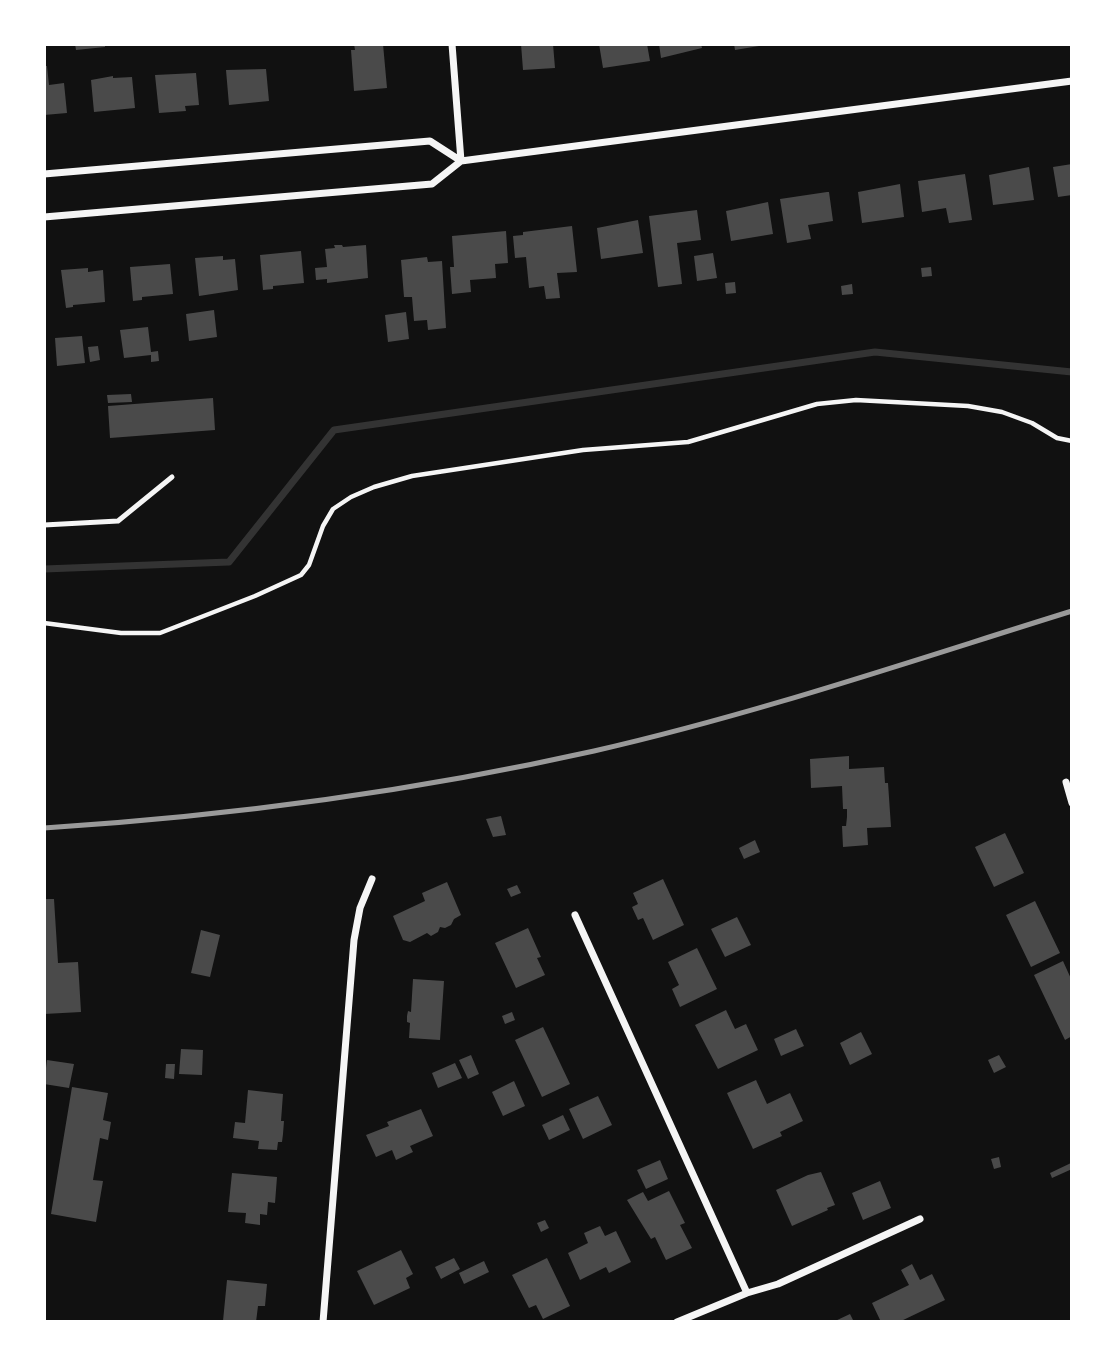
<!DOCTYPE html>
<html>
<head>
<meta charset="utf-8">
<style>
	body { margin:0 }
	#map { position:relative; width:1116px; height:1366px; overflow:hidden; background:#111; font-family:"Alegreya Sans",sans-serif }
	canvas { display:block }
	.frame { position:absolute; inset:0; border:46px solid #fff; pointer-events:none }
</style>
</head>
<body>
<div id="map">
<canvas width="1116" height="1366"></canvas>
<div class="frame"></div>
</div>
<script>
const ctx = document.querySelector('canvas').getContext('2d');
ctx.lineJoin = 'round';
function strokePath(path, color, width, dash) {
  ctx.strokeStyle = color;
  ctx.lineWidth = width;
  ctx.lineCap = dash ? 'butt' : 'round';
  ctx.setLineDash(dash || []);
  ctx.stroke(path);
}
function fill(path, color) {
  ctx.fillStyle = color;
  ctx.fill(path, 'evenodd');
}
strokePath(new Path2D(`
	M44 569 229 562 334 430 875 352 1072 372`), '#333', 7);
fill(new Path2D(`
	M75 44H105V47L76 50Z
	M354 44H383L387 88 354 91 351 50H355Z
	M521 44H553L555 68 523 70Z
	M599 44H647L650 61 603 68Z
	M659 44H701L702 48 661 58Z
	M734 44H765V45L735 50Z
	M44 66H47L49 85 64 83 67 113 44 115Z
	M266 69 269 101 229 105 226 70Z
	M196 73 199 105 185 106 186 111 159 113 155 75Z
	M113 76V78L132 77 135 108 94 112 91 80Z
	M1072 164V195L1058 197 1053 167Z
	M1029 167 1034 200 993 205 989 175Z
	M965 174 972 220 949 223 946 208 922 212 918 181Z
	M900 184 904 217 862 223 858 192Z
	M827 192H829L833 221 808 225 811 239 787 243 780 199Z
	M768 202 773 234 731 241 726 211Z
	M697 210 701 240 677 243 682 284 658 287 649 216Z
	M638 220 643 253 601 259 597 228Z
	M572 226 577 272 557 273 560 298 546 299 544 286 529 288 526 257 515 258 513 236 523 235V232Z
	M506 231 508 263 495 264 496 278 470 280 471 292 452 294 450 267H454L452 236Z
	M334 245H342L343 247 366 245 368 278 327 283V279L316 280 315 268 327 267 325 249 335 248Z
	M301 251 304 283 273 286V289L263 290 260 255Z
	M713 253 717 278 697 281 694 256Z
	M223 256V260L235 259 238 290 199 296 195 258Z
	M427 257 428 262 442 261 446 328 428 330 427 320 414 321 412 297H404L401 260Z
	M170 264 173 294 142 297V300L133 301 130 267Z
	M931 267 932 276 922 277 921 268Z
	M88 268V272L103 270 105 302 73 305V307L66 308 61 270Z
	M735 282 736 293 726 294 725 283Z
	M852 284 853 294 842 295 841 286Z
	M214 310 217 337 189 341 186 314Z
	M406 312 409 339 388 342 385 315Z
	M148 327 151 352 158 351 159 361 151 362V355L124 358 120 330Z
	M82 336 85 363 57 366 55 338Z
	M98 346 100 360 90 362 88 347Z
	M131 394 132 402 108 403 107 395Z
	M213 398 215 430 110 438 108 406Z
	M849 756V769L884 767 885 783H888L891 827 867 828 868 845 843 847 842 826H846L847 817V809H843L842 786 811 788 810 759Z
	M501 816 506 835 493 837 486 819Z
	M1005 833 1024 873 994 887 975 847Z
	M755 840 760 852 744 859 739 848Z
	M663 879 684 925 653 940 643 918 638 920 632 907 638 904 633 893Z
	M447 882 461 915 454 919 451 925 445 928 440 927 438 932 431 936 427 933 410 942 403 940 393 916 425 901 422 893Z
	M517 885 521 893 511 897 507 889Z
	M44 899H54L58 963 78 962 81 1012 44 1014Z
	M1035 901 1060 953 1031 967 1006 915Z
	M737 917 751 945 725 957 711 929Z
	M528 928 541 957 537 958 545 975 516 988 495 943Z
	M201 930 220 935 210 977 191 973Z
	M697 948 717 989 680 1007 672 989 679 985 668 962Z
	M1063 961 1072 981V1036L1065 1040 1034 975Z
	M413 979 444 981 440 1040 409 1038 410 1023 407 1022V1016L408 1011 411 1012Z
	M726 1010 735 1029 746 1024 758 1050 718 1069 695 1025Z
	M512 1012 515 1020 505 1024 502 1016Z
	M543 1027 570 1084 542 1097 515 1040Z
	M796 1029 804 1046 781 1056 774 1039Z
	M861 1032 872 1054 850 1065 840 1043Z
	M181 1049 203 1050 202 1075 179 1074Z
	M471 1055 479 1074 468 1079 459 1060Z
	M999 1055 1006 1067 994 1073 988 1060Z
	M47 1060 74 1064 69 1088 44 1084Z
	M455 1063 462 1078 438 1088 432 1073Z
	M166 1064H175L174 1079 165 1078Z
	M756 1080 767 1104 790 1093 803 1121 780 1132 782 1136 753 1149 727 1093Z
	M514 1081 525 1106 503 1116 492 1092Z
	M72 1087 108 1093 103 1120 111 1122 108 1140 100 1138 93 1180 103 1181 96 1222 51 1214Z
	M248 1090 283 1094 281 1121H284L283 1134 282 1142H278L277 1150 258 1149 259 1141 233 1138 235 1122 245 1123Z
	M598 1096 612 1125 583 1139 569 1109Z
	M421 1109 433 1136 410 1146 413 1152 396 1160 392 1150 376 1157 366 1135 389 1126 387 1122Z
	M563 1115 570 1130 549 1140 542 1125Z
	M999 1157 1001 1167 994 1169 991 1159Z
	M660 1160 668 1179 646 1189 637 1170Z
	M1071 1163 1072 1169 1052 1178 1050 1173Z
	M821 1172 835 1205 827 1208 828 1210 792 1226 776 1190 808 1175Z
	M232 1173 277 1177 275 1203 268 1202 267 1215 260 1214V1225L245 1223 246 1213 228 1212Z
	M880 1181 891 1208 863 1220 852 1193Z
	M669 1191 685 1223 680 1225 692 1248 666 1260 655 1237 651 1239 627 1200 643 1192 648 1201Z
	M545 1220 549 1228 541 1232 537 1223Z
	M600 1226 605 1236 616 1231 631 1262 609 1273 606 1267 580 1280 568 1253 588 1243 584 1233Z
	M401 1250 413 1274 406 1278 410 1288 374 1305 357 1271Z
	M454 1258 460 1269 441 1279 435 1267Z
	M547 1258 570 1306 543 1319 536 1305 529 1308 512 1275Z
	M484 1261 489 1272 464 1284 459 1273Z
	M912 1264 920 1280 932 1274 945 1300 899 1322H881L872 1303 909 1285 901 1270Z
	M227 1280 267 1284 265 1306H258L256 1322 223 1321Z
	M850 1314 854 1322H833Z`), '#4a4a4a');
strokePath(new Path2D(`
	M44 623 121 633H160L255 596 301 575 309 565 323 526 333 509 351 497 374 487 412 476 583 450 688 442 817 404 856 400 968 406 1002 412 1032 423 1057 438 1072 441`), '#f5f5f5', 4.5);
strokePath(new Path2D(`
	M44 525 118 521 172 477`), '#f5f5f5', 5);
strokePath(new Path2D(`
	M452 44 461 161
	M44 174 430 141 461 161 1072 81
	M44 217 432 184 461 161
	M1066 782 1072 803
	M575 915 747 1293
	M323 1322 354 940 360 908 372 879
	M677 1322 747 1293 778 1284 920 1219`), '#f5f5f5', 7);
strokePath(new Path2D(`
	M44 828C231 816 411 792 594 751 756 714 914 660 1072 611`), '#9a9a9a', 5);
</script>
</body>
</html>
